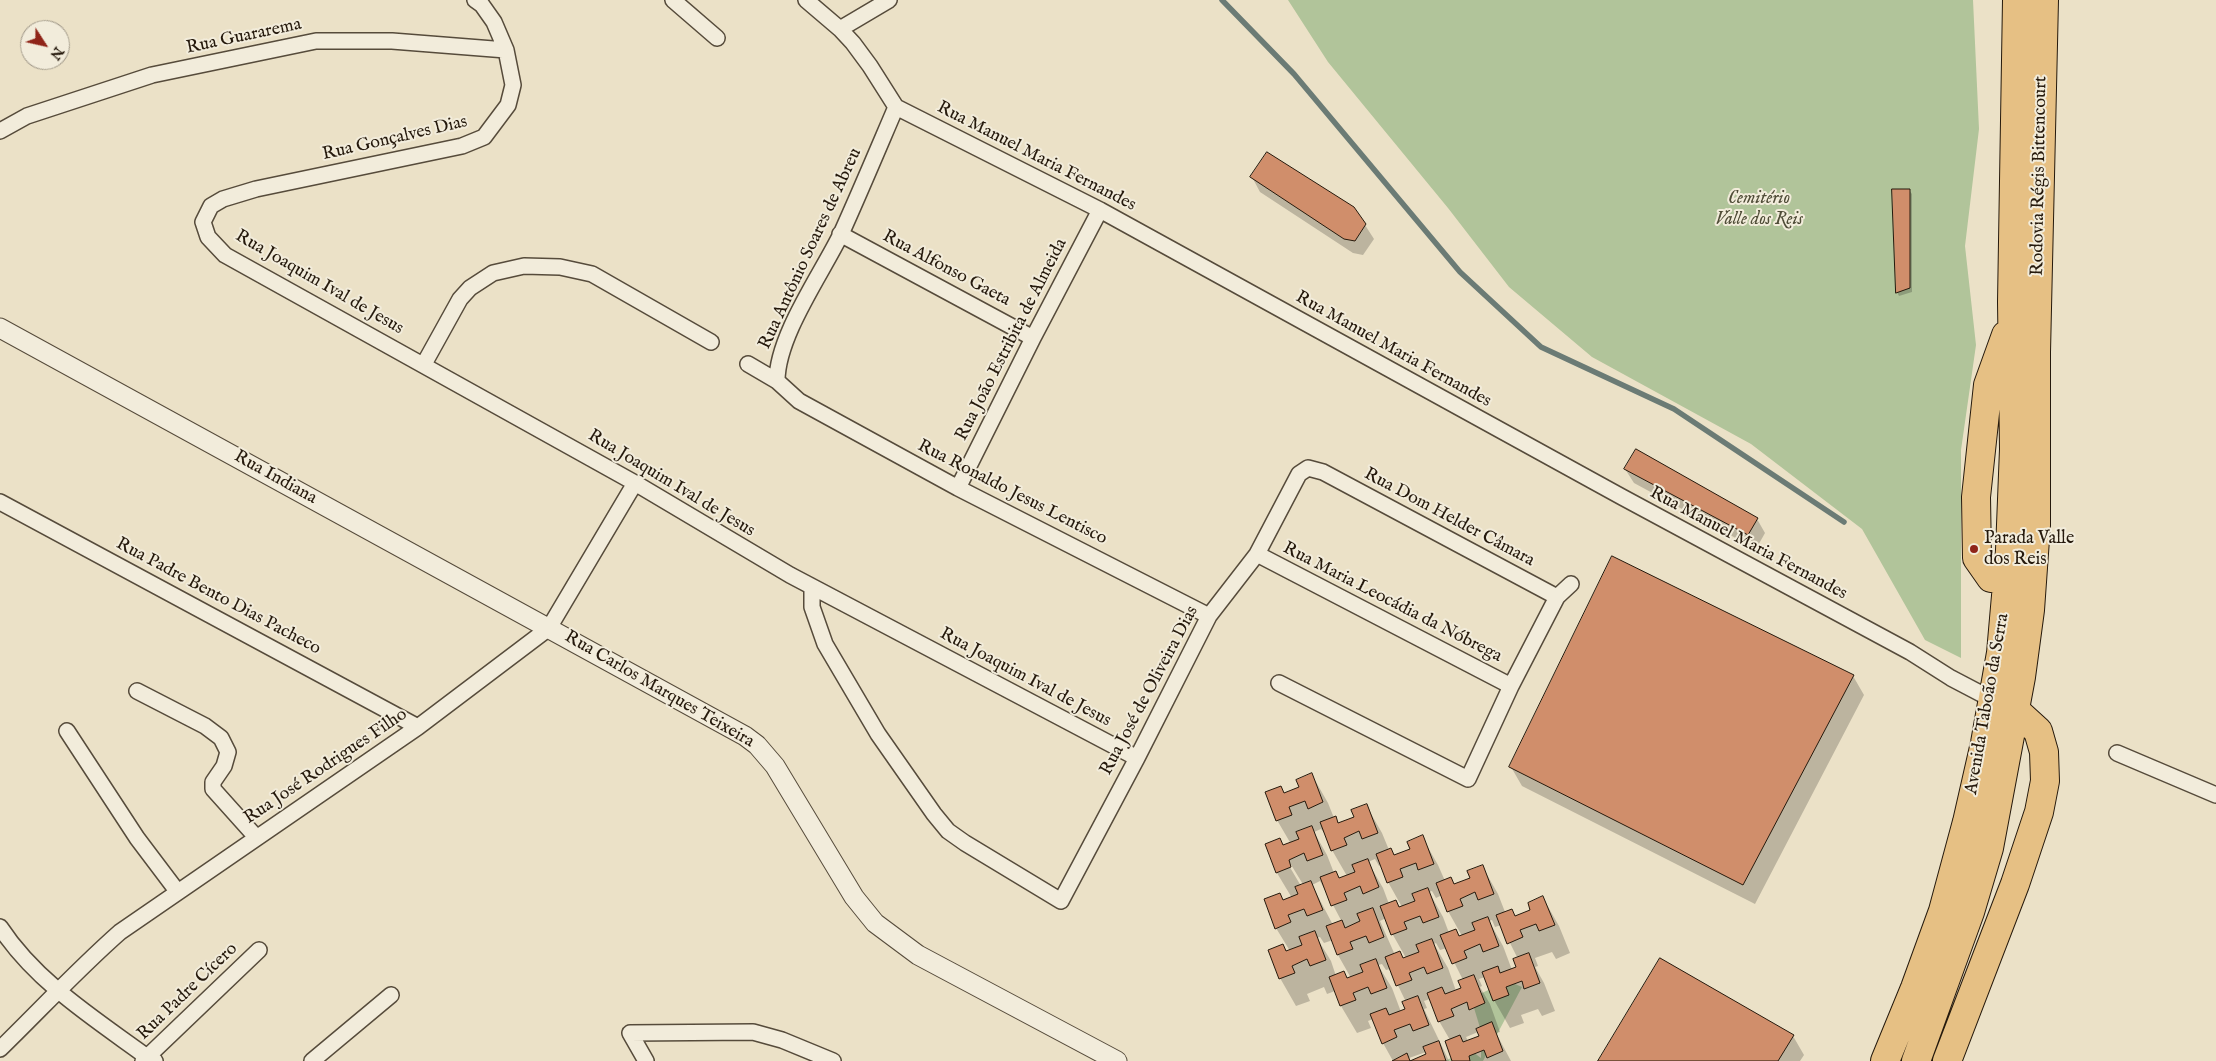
<!DOCTYPE html>
<html>
<head>
<meta charset="utf-8">
<style>
	body { margin:0 }
	#map { position:relative; width:2216px; height:1061px; overflow:hidden; background:#ebe1c7; font-family:"IM FELL English",serif }
	canvas { display:block }
	.north { position:absolute; left:20px; top:20px; width:50px; height:50px; box-sizing:border-box; background:#f2ecdb; border:1px solid #a09888; border-radius:50%; rotate:125deg; font-size:14px; font-weight:700; line-height:20px; text-align:center; color:#25190c }
	.north::after { content:''; display:block; margin:auto; width:18px; height:22px; background:#8f2418; clip-path:polygon(50% 0,100% 100%,50% 72%,0 100%) }
</style>
</head>
<body>
<div id="map">
<canvas width="2216" height="1061"></canvas>
<div class="north">N</div>
</div>
<script>
const ctx = document.querySelector('canvas').getContext('2d');
ctx.lineJoin = 'round';
function fill(path, color) {
  ctx.fillStyle = color;
  ctx.fill(path, 'evenodd');
}
function strokePath(path, color, width, dash) {
  ctx.strokeStyle = color;
  ctx.lineWidth = width;
  ctx.lineCap = dash ? 'butt' : 'round';
  ctx.setLineDash(dash || []);
  ctx.stroke(path);
}
function drawText(font, color, halo, rows, align = 'center') {
  ctx.font = font + ' "IM FELL English",serif';
  ctx.lineWidth = 4;
  ctx.setLineDash([]);
  ctx.textBaseline = 'middle';
  ctx.strokeStyle = halo;
  ctx.fillStyle = color;
  for (const [text, x, y, turn = 0] of rows) {
    ctx.save();
    ctx.translate(x, y);
    ctx.rotate((+turn || 0) * Math.PI / 180);
    ctx.textAlign = isNaN(turn) ? turn : align;
    if (halo) ctx.strokeText(text, 0, 0);
    ctx.fillText(text, 0, 0);
    ctx.restore();
  }
}
fill(new Path2D(`
	M1288 0H1973L1979 129 1965 246 1976 345 1961 450V658L1925 640 1862 529 1751 444 1592 357 1509 287 1448 208 1328 62Z
	M1508 981 1522 987 1483 1061H1445L1469 1049 1481 1058V1031L1471 998Z`), '#b1c49a');
fill(new Path2D(`
	M1252 177 1365 225 1374 239 1363 255 1353 253 1260 192Z
	M1909 190 1912 194V292L1899 296 1897 292Z
	M1625 469 1757 519 1765 533 1756 549 1634 483Z
	M1853 676 1864 695 1755 904 1522 786 1511 767Z
	M1312 775 1328 803 1334 818 1339 824 1355 818 1366 805 1382 833 1389 850 1391 849 1395 856 1411 849 1422 837 1438 865 1445 881 1455 885 1471 879 1482 866 1498 894 1505 912 1515 917 1532 910 1543 898 1559 926 1570 953 1556 959 1552 952 1535 958 1538 966 1535 967 1544 983 1555 1011 1542 1016 1538 1009 1521 1015 1524 1023 1510 1028 1494 1000 1485 977 1479 979 1482 986 1480 987 1490 1004 1500 1032 1496 1033 1511 1061H1453L1450 1040 1439 1021 1430 999 1424 1001 1427 1008 1424 1009 1449 1061H1413L1427 1055 1426 1052 1409 1058 1411 1061H1393L1383 1043 1373 1019 1368 1021 1371 1028 1357 1033 1341 1006 1335 991 1327 994 1324 987 1307 994 1310 1001 1296 1006 1280 978 1283 945 1287 952 1290 951 1276 928 1283 902 1292 898 1277 873 1284 846 1291 844 1277 820 1284 794 1301 787ZM1321 829 1326 835 1332 850 1347 876 1339 879 1334 873 1327 855 1314 832ZM1375 859 1379 866 1381 865 1388 882 1402 907 1399 908 1389 904 1383 888 1368 862ZM1290 863 1304 886H1301L1288 864ZM1320 881 1333 905 1342 922 1333 925 1312 885ZM1432 891 1436 898 1442 895 1448 911 1462 936 1460 937 1449 933 1443 917 1429 892ZM1386 918 1393 935 1406 958 1404 959 1395 955 1380 921ZM1492 920 1495 927 1501 925 1518 959V968L1512 970 1503 946 1489 921ZM1320 937 1324 943 1333 940 1338 955 1351 978 1348 979 1344 972 1336 976 1331 961 1317 938ZM1436 943 1440 950 1447 948 1463 980V989L1456 991 1448 968 1434 944ZM1382 964 1386 970 1390 969 1406 1002V1010L1401 1012 1392 988 1378 965ZM1478 1032 1480 1037 1468 1041 1466 1037Z
	M1793 1036 1804 1055 1800 1061H1600Z`), '#0003');
strokePath(new Path2D(`
	M1222 0 1294 74 1460 272 1541 347 1674 409 1844 522`), '#6b7b75', 5.5);
const building = new Path2D(`
	M1267 152 1354 207 1366 224 1355 241 1344 239 1250 177Z
	M1892 189H1910V288L1896 293Z
	M1636 449 1758 518 1748 535 1624 469Z
	M1612 556 1854 675 1743 885 1509 767Z
	M1312 773 1323 802 1308 809 1305 801 1289 807 1292 815 1276 821 1265 792 1281 786 1284 793 1299 787 1296 780Z
	M1367 804 1378 833 1362 839 1359 831 1344 838 1347 845 1331 851 1320 822 1336 816 1338 823 1354 817 1351 810Z
	M1312 826 1323 855 1307 861 1304 853 1289 860 1291 867 1276 873 1265 844 1280 838 1283 845 1299 839 1296 832Z
	M1423 835 1434 864 1418 870 1416 863 1400 869 1403 877 1387 883 1376 854 1391 848 1394 855 1410 849 1407 842Z
	M1368 859 1379 887 1363 894 1360 886 1344 893 1347 900 1331 906 1320 877 1336 871 1339 878 1355 872 1352 865Z
	M1483 865 1494 894 1478 900 1475 892 1460 899 1463 906 1447 912 1436 883 1451 877 1454 884 1470 878 1467 871Z
	M1311 881 1323 910 1307 916 1304 909 1288 915 1291 922 1275 929 1264 899 1280 893 1283 900 1298 894 1295 887Z
	M1428 888 1439 917 1423 923 1420 916 1404 922 1407 929 1391 935 1380 906 1396 900 1399 907 1415 901 1412 894Z
	M1543 896 1555 925 1539 931 1536 924 1520 930 1523 937 1507 944 1496 915 1512 909 1515 916 1530 910 1528 903Z
	M1373 908 1384 937 1369 943 1366 936 1350 942 1353 949 1337 955 1326 926 1342 920 1345 928 1360 921 1357 914Z
	M1488 917 1499 946 1483 952 1480 944 1464 951 1467 958 1452 964 1440 935 1456 929 1459 936 1475 930 1472 923Z
	M1315 931 1326 960 1310 966 1307 959 1292 966 1295 973 1279 979 1268 950 1283 944 1286 951 1302 945 1299 937Z
	M1432 939 1443 968 1427 974 1424 967 1409 973 1412 980 1396 986 1385 957 1400 951 1403 958 1419 952 1416 945Z
	M1529 953 1540 983 1524 989 1522 981 1506 987 1509 995 1493 1001 1482 972 1498 966 1500 973 1516 967 1513 959Z
	M1660 958 1794 1035 1778 1061H1598Z
	M1376 959 1387 988 1371 994 1368 987 1353 993 1356 1000 1340 1006 1329 977 1344 971 1347 978 1363 972 1360 965Z
	M1474 975 1485 1003 1469 1010 1467 1002 1451 1009 1454 1016 1438 1022 1427 993 1442 987 1445 994 1461 988 1458 981Z
	M1418 996 1429 1025 1413 1031 1410 1024 1394 1030 1397 1037 1382 1044 1370 1014 1386 1008 1389 1015 1405 1009 1402 1002Z
	M1492 1022 1503 1051 1487 1058 1484 1050 1469 1056 1470 1061H1452L1445 1041 1460 1035 1463 1042 1479 1036 1476 1029Z
	M1439 1041 1446 1061H1392L1407 1053 1410 1061 1426 1054 1423 1047Z`);
fill(building, '#d08e6b');
strokePath(building, '#25190c', 1);
const minor = new Path2D(`
	M475 0 482 5 494 22 506 50 513 85 508 105 484 137 462 146 256 189 223 199 211 206 203 222 208 237 225 255 635 483 790 575 1137 758
	M673 0 717 38
	M806 0 840 29 853 43 870 66 896 107 1100 210 1622 497 1910 652 1951 678 1993 700
	M840 29 889 0
	M896 107C878 149 860 192 841 234 821 275 777 336 777 381L799 401 958 488 1209 616
	M0 131 27 116 152 75 316 41H392L506 50
	M840 234 1033 338
	M424 364 460 299 470 288 493 273 524 266 560 267 592 274 711 342
	M748 364 777 381
	M958 488 1033 338 1100 210
	M0 502 418 727
	M1257 554 1511 686
	M812 587V607L825 644 878 734 934 814 948 831 965 843 1061 901 1137 758 1209 616 1257 554 1299 474 1308 468 1323 472 1557 597
	M1279 683 1468 779 1511 686 1557 597 1571 584
	M137 691 205 726 221 738 228 752 224 766 213 782V789L256 837
	M67 731 137 838 177 891
	M2117 753 2216 795
	M0 927C36 982 95 1019 147 1057L155 1061
	M0 1049C40 1010 78 969 120 932L418 727 549 628 635 483
	M143 1061 259 950
	M312 1061 391 995
	M646 1061 630 1033 753 1032 782 1040 833 1061`);
const tertiary = new Path2D(`
	M0 328 745 736 757 745 775 766 854 897 875 923 918 955 1117 1061`);
const motorway = new Path2D(`
	M2006 335 1988 385 1976 497 1977 558 1991 578 2024 583
	M1885 1061 1915 988 1943 911 1967 822 1985 743 2001 653 2010 550 2014 449 2012 302 2017 0
	M1916 1061 1970 912 1989 848 2021 677 2030 610 2036 525V352L2044 0
	M1947 1061 2015 884 2039 812 2045 781 2044 752 2038 731 2015 710 2002 704`);
strokePath(minor, '#564b3b', 18);
strokePath(tertiary, '#564b3b', 21);
strokePath(motorway, '#25190c', 30);
strokePath(minor, '#f2ecdb', 15);
strokePath(tertiary, '#f2ecdb', 19);
strokePath(motorway, '#e6c084', 28);
for (const [x, y, r, color] of [
	[1974,549,5,"#8f2418"]
]) {
  const dot = new Path2D();
  dot.arc(x, y, r, 0, 2 * Math.PI);
  ctx.fillStyle = color;
  ctx.fill(dot);
  strokePath(dot, '#f2ecdb', 2);
}
drawText('18px', '#25190c', '#f2ecdb', [
	["Rua Guararema",244,37,-12],
	["Rua Gonçalves Dias",395,139,-13],
	["Rua Manuel Maria Fernandes",1036,157,27],
	["Rodovia Régis Bittencourt",2040,176,-89],
	["Rua Antônio Soares de Abreu",811,249,-65],
	["Rua Alfonso Gaeta",946,269,28],
	["Rua Joaquim Ival de Jesus",319,283,30],
	["Rua João Estribita de Almeida",1012,340,-63],
	["Rua Manuel Maria Fernandes",1393,350,29],
	["Rua Indiana",275,478,29],
	["Rua Joaquim Ival de Jesus",671,484,31],
	["Rua Ronaldo Jesus Lentisco",1012,493,27],
	["Rua Dom Helder Câmara",1449,518,28],
	["Rua Manuel Maria Fernandes",1748,544,28],
	["Rua Padre Bento Dias Pacheco",218,597,28],
	["Rua Maria Leocádia da Nóbrega",1392,603,27],
	["Rua Joaquim Ival de Jesus",1025,678,28],
	["Rua Carlos Marques Teixeira",659,690,30],
	["Rua José de Oliveira Dias",1150,691,-62],
	["Avenida Taboão da Serra",1988,704,-80],
	["Rua José Rodrigues Filho",326,767,-34],
	["Rua Padre Cícero",188,992,-44]
]);
drawText('italic 18px', '#4f4c37', '#f2ecdb', [
	["Cemitério",1759,199],
	["Valle dos Reis",1759,220]
]);
drawText('18px', '#25190c', '#f2ecdb', [
	["Parada Valle",1984,539],
	["dos Reis",1984,560]
], 'left');
</script>
</body>
</html>
